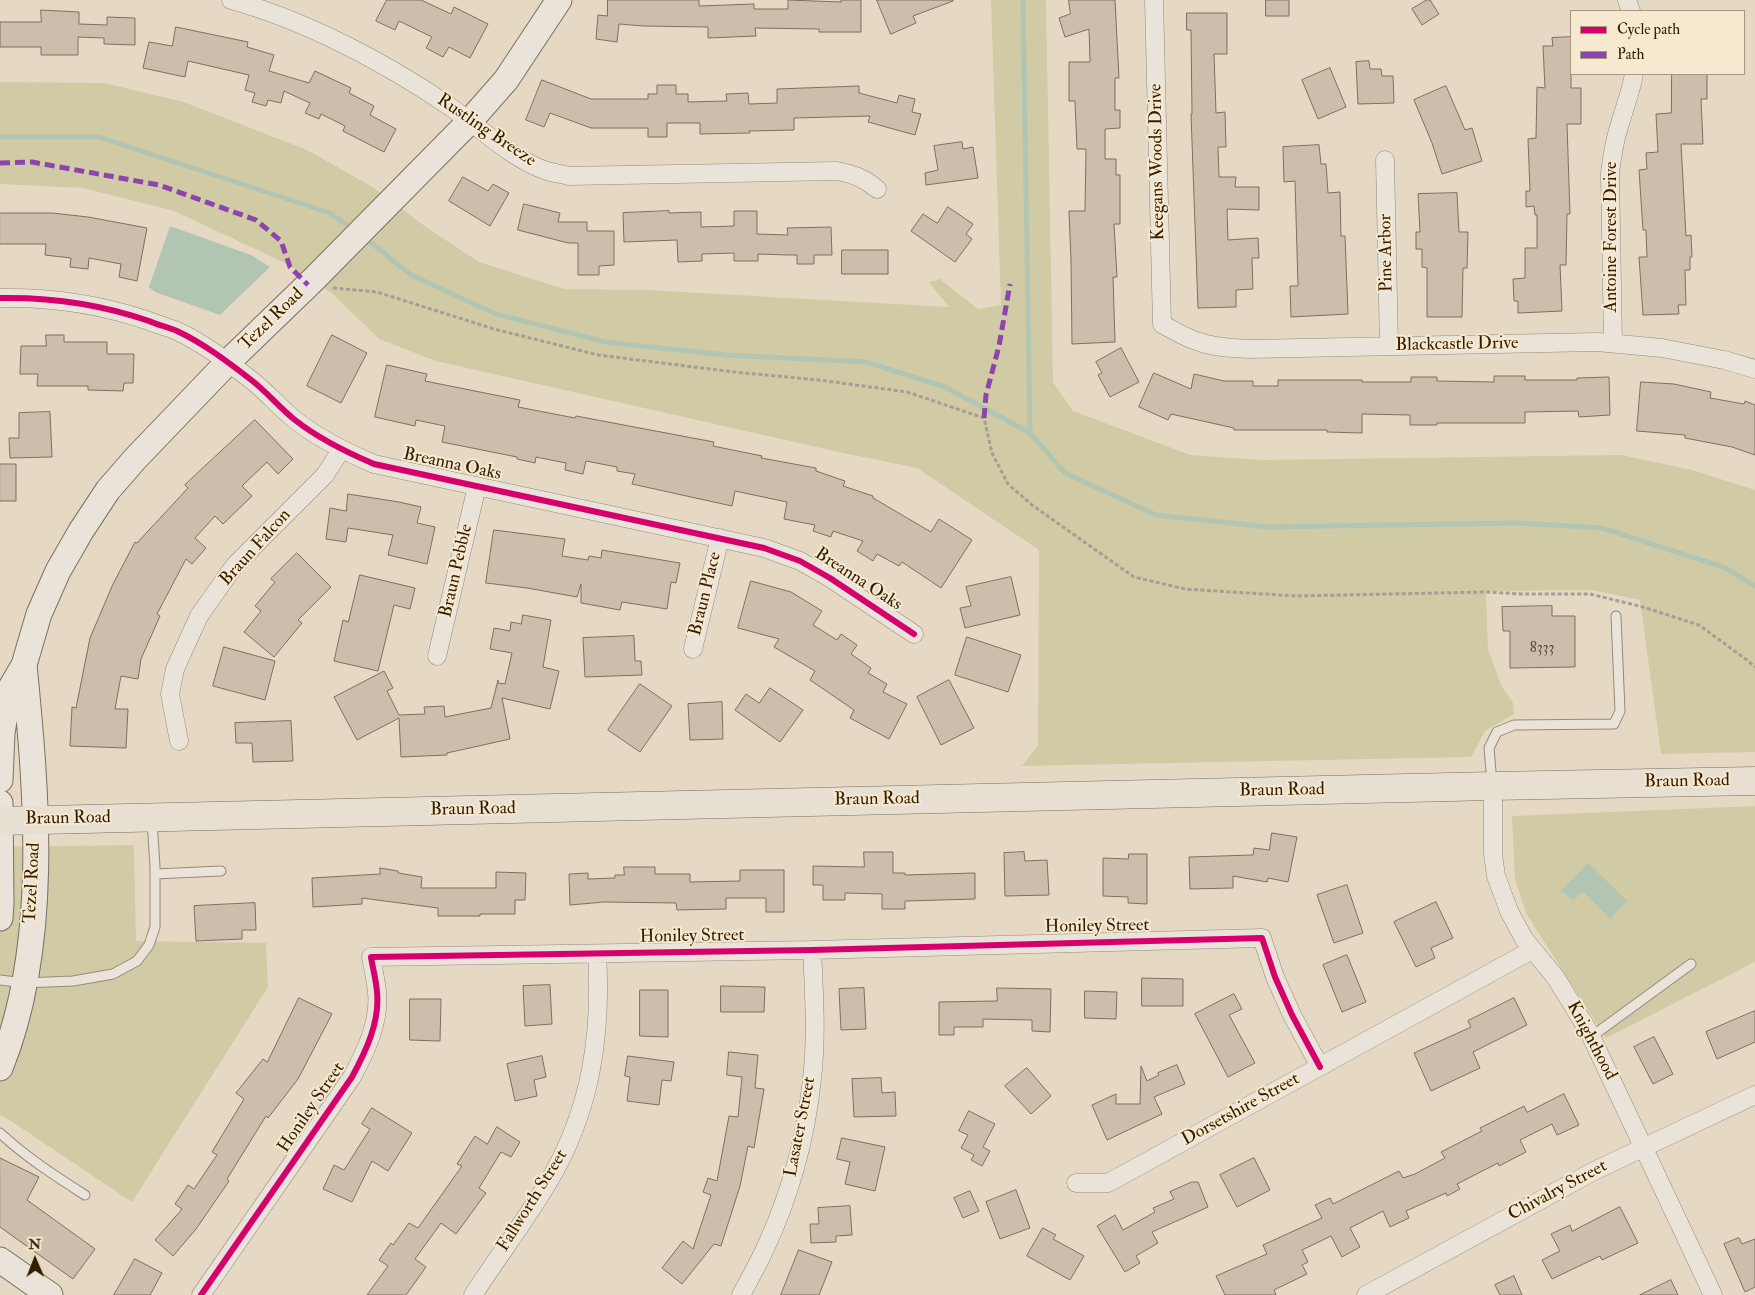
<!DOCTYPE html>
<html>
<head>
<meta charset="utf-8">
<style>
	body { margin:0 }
	#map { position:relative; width:1755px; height:1295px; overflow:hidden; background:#e5d9c4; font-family:"IM FELL Double Pica",serif }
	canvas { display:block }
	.legend { position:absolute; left:1570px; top:10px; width:175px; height:65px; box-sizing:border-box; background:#f7e9d0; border:1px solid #a9977d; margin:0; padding:6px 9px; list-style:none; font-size:15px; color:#341d00 }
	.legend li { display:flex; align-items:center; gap:10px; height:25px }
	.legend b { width:25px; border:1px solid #a9977d }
	.north { position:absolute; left:10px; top:1235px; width:50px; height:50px; -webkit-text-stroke:4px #f7e9d0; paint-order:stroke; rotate:359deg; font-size:14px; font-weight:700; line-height:20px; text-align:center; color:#341d00 }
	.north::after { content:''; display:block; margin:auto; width:18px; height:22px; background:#341d00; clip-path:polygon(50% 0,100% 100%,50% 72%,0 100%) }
</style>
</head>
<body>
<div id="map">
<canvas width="1755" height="1295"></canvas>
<ul class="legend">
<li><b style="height:6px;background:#d6006c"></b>Cycle path</li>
<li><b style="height:6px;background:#8e44ad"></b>Path</li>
</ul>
<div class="north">N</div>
</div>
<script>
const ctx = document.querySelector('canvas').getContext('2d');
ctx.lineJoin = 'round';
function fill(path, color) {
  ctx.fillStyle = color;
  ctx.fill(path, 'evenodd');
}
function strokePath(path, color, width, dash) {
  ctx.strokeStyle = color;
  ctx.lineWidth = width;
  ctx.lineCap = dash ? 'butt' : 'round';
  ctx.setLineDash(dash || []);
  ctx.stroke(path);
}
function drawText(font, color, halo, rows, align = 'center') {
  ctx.font = font + ' "IM FELL Double Pica",serif';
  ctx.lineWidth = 4;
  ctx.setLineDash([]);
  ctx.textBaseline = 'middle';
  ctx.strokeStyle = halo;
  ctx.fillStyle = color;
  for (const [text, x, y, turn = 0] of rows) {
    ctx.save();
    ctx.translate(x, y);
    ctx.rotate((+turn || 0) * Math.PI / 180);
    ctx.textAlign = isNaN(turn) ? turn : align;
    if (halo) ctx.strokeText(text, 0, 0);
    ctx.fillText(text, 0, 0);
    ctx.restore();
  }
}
fill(new Path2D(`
	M991 0H1046L1053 382 1073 411 1190 455 1262 460 1621 455 1692 470 1755 490V752L1661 754 1640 600 1592 590 1486 591 1488 650 1502 687 1513 703 1514 714 1485 731 1471 757 1022 766 1038 745 1039 550 917 468 843 453 436 361 379 339 333 294 287 264 174 211 83 188 0 184V82L104 83 184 102 307 150 371 186 426 227 479 262 564 289 646 290 949 307 929 282 940 279 978 309 1001 305Z
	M1755 806V962L1606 1038 1527 915 1515 880 1512 816Z
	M134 845 136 941 266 943 268 987 132 1202 5 1117 0 1115V847Z`), '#d0cba5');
fill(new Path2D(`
	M170 226 251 255 270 267 220 315 155 292 149 287Z
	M1588 863 1627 901 1610 919 1583 892 1573 901 1561 890Z`), '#b2c5b2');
strokePath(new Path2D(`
	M1023 0 1030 433
	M0 137H99L330 213 354 230
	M365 238 411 275 496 314 605 342 726 355 866 362 945 387 1030 433 1065 473 1156 515 1268 527 1519 523 1602 528 1726 568 1755 586`), '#b2c5b2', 5);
const building = new Path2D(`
	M387 0H421L451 14 454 7 488 24 470 58 449 47 443 57 426 48 432 37 399 21 395 30 376 21Z
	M608 0H699V6L754 4V9H788V0L841 2V0H861V32H819V29L755 28 756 36 708 38V27L644 26 619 24 617 42 596 39 598 15 607 16Z
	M877 0H953V1L913 16 916 23 891 34Z
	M1069 0H1115L1119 78H1115V110H1120V128L1105 129V159H1116V175H1120V224H1114L1117 277H1113L1115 342 1072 344 1071 260 1069 211H1085L1086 149H1077L1075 101H1069V62H1090L1089 29 1065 37 1059 18 1070 14Z
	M1266 0H1289V16H1266Z
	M1427 0H1430L1439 14 1422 25 1412 9Z
	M41 10 79 12V24L107 25V17L135 18V45L104 44V38L78 37V55H41V47H0V22H41Z
	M1187 13H1227V54H1214L1216 113 1225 112 1226 147H1218L1219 177H1236L1235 187H1259V210L1227 209 1228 240 1258 238 1259 258H1252L1253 289 1236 290V307L1198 308 1191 114H1192L1191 30H1187Z
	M176 27 248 42 247 47 274 55 269 71 309 83 315 71 351 88 349 93 374 106 370 115 396 129 384 152 343 131 345 126 321 114 319 119 305 113 310 103 284 91 281 103 268 100 266 106 252 102 255 93 245 90 249 75 188 61 185 77 143 68 149 42 172 46Z
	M1571 37V88H1581V124H1567L1570 214H1567L1566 265H1560L1562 311 1518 313V301H1514L1513 279 1525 278V248H1537V215H1535L1534 206 1526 207V191H1530L1528 139 1536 138 1537 87 1545 88 1543 46H1553L1552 38Z
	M1369 61 1370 69H1381L1382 76H1393L1394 103 1358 104 1356 62Z
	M1330 68 1346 107 1318 119 1302 80Z
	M1672 74H1707V99H1701L1703 144H1681L1686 236 1691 235 1692 257H1690V270H1685L1686 305H1678L1679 314 1643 315 1639 257H1647L1646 230H1643L1639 170 1647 169 1646 153 1658 152 1656 114 1671 113Z
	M542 80 591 99H648V94H657V85H676V94H688V102L727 101 726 94 748 93 749 104 777 103V89L859 86V93L897 103 899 95 915 99 912 112 921 114 915 135 868 122 870 116 794 118V130L749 131 750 133 700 134V123H667V137H648V128H591L550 113 544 127 526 120Z
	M1446 86 1465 130 1472 128 1482 161 1442 174 1432 143 1414 100Z
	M962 142 963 149 973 147 978 178 926 185 925 173 938 170 934 146Z
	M1319 145 1321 164H1326L1328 193 1340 192 1341 236H1345L1348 314 1291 317 1290 286H1298L1295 181 1284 182 1283 147Z
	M463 177 488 191 493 184 509 193 490 226 449 201Z
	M1457 193 1459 232H1468L1467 268H1463L1462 317H1427V268L1422 267V249H1416V232H1420L1418 194Z
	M524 204 560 213 558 222H587V231H614V265L599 266V275H578V243H568L518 230Z
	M948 207 973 224 966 234 972 239 955 262 911 231 923 214 937 223Z
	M669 211V213L701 212V227L734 226V211H757V234L788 235 787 228 831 227 832 255H814V264H797V255H788L758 254V261H734V253L702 254V261L678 262 677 240 624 242 623 213Z
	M0 213H52L88 217 147 228 137 281 119 277 121 264 89 258 88 269 70 267 71 258 45 255 46 244H0Z
	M842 250H888V274H842Z
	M46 335H64V342H107V354H134L133 383H124L123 391 88 390V386H37L38 374H20L21 346H46Z
	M332 335 367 353 341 403 307 386Z
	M1121 348 1139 382 1110 397 1098 375 1102 373 1096 362Z
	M387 365 427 374 425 381 520 400 518 407 575 418 576 416 714 442 713 446 762 456 761 458 816 468V471L845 481 843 486 873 496V498L931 532 939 519 972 540 941 588 902 562 899 566 877 554 873 561 857 551 863 541 833 531 831 537 813 531 815 525 784 519 787 502 735 491 732 506 632 484 635 474 617 471V467L586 461 583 474 565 470 566 463 536 457 535 463 517 459V457L442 442 445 426 416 420 415 426 375 417Z
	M1154 373 1191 389 1194 374 1224 381H1253V386H1278V380H1362V382H1411V377H1437V381L1494 382V376H1525V380H1577V378L1609 377 1610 415 1579 417 1578 411 1525 412V423H1437V425H1410V415L1362 414V433L1327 432V430H1234V428L1171 414 1168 420 1139 407Z
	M1641 382 1674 384 1711 392 1710 398 1744 404 1745 401 1755 405V455L1732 447 1685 438V435L1637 431Z
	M50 412 52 457 10 458 9 438H19V413Z
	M255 420 293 459 278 474 267 462 242 486 252 496 223 524 215 516 195 538 206 548 192 564 186 559 157 614 160 616 141 659 138 679 121 676 115 709H128L126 748 70 746 72 707 76 708 90 638 113 584 135 542 137 543 188 488 185 485Z
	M0 464H16V501H0Z
	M348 494 399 502 421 507 417 523 435 527 427 564 388 555 393 535 348 528 346 542 326 539 330 508 346 511Z
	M494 530 565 539 562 556 588 560 589 556 601 558 602 550 680 563 676 583 671 582 667 609 622 602 620 610 581 603V584L577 597 527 588 486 583Z
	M297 553 331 587 298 620 302 623 274 657 244 632 261 611 255 606 275 582 271 579Z
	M360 575 415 588 410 609 394 605 378 671 334 661 343 620 348 622Z
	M1011 577 1020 615 965 628 960 608 971 606 966 587Z
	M751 581 791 592 822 611 813 625 837 640 841 634 857 645 851 654 871 668 868 673 887 684 883 692 907 704 889 739 850 718 854 710 810 680 815 671 774 647 779 639 738 628Z
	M1552 606V616H1575V667L1510 668V631H1503L1502 607Z
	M523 615 551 620 543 667 559 671 550 709 502 698 510 739 447 753V755L401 757 399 718 357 740 334 697 384 671 393 688 387 691 399 715 425 714 424 707 444 706 445 717 491 708 498 680V683L505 684 512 653 490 649 494 628 510 631 511 622 521 624Z
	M634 636 635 661H641L642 675 585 677 583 638Z
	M967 637 1021 655 1008 692 955 675Z
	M224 647 275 661 265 700 213 686Z
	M949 680 974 728 941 745 917 697Z
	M640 684 672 706 640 752 608 730Z
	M770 688 803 710 780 742 735 710 746 694 759 703Z
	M722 702 723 739 690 740 688 704Z
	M291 721 293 761 253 762 252 743H236L235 723Z
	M1272 833 1297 837 1288 882 1268 878 1267 882 1233 876V888L1190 889 1189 857 1253 855 1254 848 1269 850Z
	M864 852H893V873H905V875L975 873V899L905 901V909H882V894L845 893V900H823V885H813V866L864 867Z
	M1024 852 1025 861 1047 860 1049 895 1005 896 1004 853Z
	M1129 854H1147V904L1128 903V897L1103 896V858L1128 859Z
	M624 867H655V874H690V882L740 881V870H784V912H766V898H726V909L677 910 676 903 604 902 570 905 569 874 588 873V879L615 878V875H624Z
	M380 868 398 871V873L422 877 421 888H496V872L526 873 525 900H515V914H480V916H438V908L362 898V904L313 907 312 878 380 874Z
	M1347 885 1363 933 1334 943 1317 895Z
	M1436 902 1453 938 1431 948 1435 958 1416 967 1394 922Z
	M255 903 256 930H242V939L196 941 194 906Z
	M1347 955 1366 1002 1342 1012 1323 965Z
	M1142 978 1183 979V1006H1142Z
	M550 985 552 1024 525 1026 523 986Z
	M721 986 765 987 764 1012H721Z
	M864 988 866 1029 841 1030 839 989Z
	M997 988 1051 989 1050 1032 1032 1031V1020L983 1019V1027H954V1035H939V1002L997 1001Z
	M640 990H668V1037L640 1036Z
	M1085 991 1117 992 1116 1019 1085 1018Z
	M1234 994 1242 1009 1229 1015 1255 1063 1228 1077 1195 1014Z
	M299 998 332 1014 298 1079 268 1118 266 1116 227 1179 229 1181 196 1229 173 1256 155 1240 182 1209 175 1204 188 1185 194 1189 217 1155 212 1152 244 1099 236 1093 263 1059 267 1062Z
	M1514 998 1527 1025 1473 1052 1480 1068 1431 1091 1414 1053 1471 1027 1468 1021Z
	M410 999H441L440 1041 410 1040Z
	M1755 1011V1042L1717 1059 1706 1032Z
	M1654 1037 1673 1074 1653 1084 1634 1047Z
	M729 1052 758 1055 755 1088 764 1089 754 1148 748 1146 740 1186 721 1246 714 1244 682 1284 662 1268 683 1241 693 1249 711 1195 703 1192 708 1178 717 1181 729 1116 738 1117 742 1077 727 1075Z
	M542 1056 546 1077 534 1080 537 1096 515 1101 507 1064Z
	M628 1056 674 1062 671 1081 662 1080 659 1105 627 1101 630 1077 625 1076Z
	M1177 1065 1185 1084 1154 1097 1162 1114 1107 1140 1092 1105 1116 1094V1104H1140L1141 1066 1147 1081 1159 1075 1158 1073Z
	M1027 1068 1051 1096 1031 1114 1005 1086Z
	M881 1078 882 1093 895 1092 896 1116 854 1117 852 1079Z
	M1564 1094 1579 1125 1557 1135 1552 1124 1520 1140 1526 1152 1499 1166 1498 1163 1457 1184 1460 1189 1447 1196 1446 1193 1406 1211 1409 1218 1390 1227 1383 1211 1350 1228 1360 1247 1342 1257 1331 1236 1302 1250 1308 1262 1302 1265 1307 1274 1274 1290 1276 1295H1225L1216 1276 1267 1254 1263 1245 1322 1218 1315 1205 1330 1198 1333 1204 1399 1171 1403 1178 1415 1174 1445 1158 1441 1152 1482 1131 1480 1128 1524 1106 1527 1112Z
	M372 1108 412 1133 388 1171 372 1161 352 1202 323 1189 334 1165 344 1170 370 1129 362 1124Z
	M969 1111 995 1124 983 1147 990 1151 982 1166 971 1160 974 1155 961 1148 968 1135 959 1131Z
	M497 1127 520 1142 511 1157 501 1152 479 1188 486 1193 456 1234 441 1223 415 1259 426 1267 406 1295H367L388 1266 379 1260 391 1243 393 1245 409 1223 418 1228 462 1166 457 1164 475 1136 487 1144Z
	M842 1138 885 1147 875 1191 845 1184 850 1162 837 1159Z
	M0 1158 39 1177 27 1200 95 1249 73 1279 0 1227Z
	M1254 1158 1270 1190 1237 1207 1220 1175Z
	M1192 1182H1198L1208 1207 1152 1232 1158 1243 1136 1256 1140 1263 1125 1272 1097 1226 1115 1215 1123 1230 1155 1212 1153 1208 1174 1199 1170 1192Z
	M1016 1190 1030 1228 1000 1239 986 1202Z
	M970 1191 979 1211 963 1218 954 1198Z
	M850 1206 852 1235 836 1236V1242L811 1243 810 1224H819L818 1208Z
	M1620 1207 1638 1243 1602 1260 1600 1256 1552 1279 1542 1260 1560 1251 1551 1234 1570 1225 1572 1231Z
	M1043 1228 1056 1235 1053 1239 1084 1256 1070 1280 1027 1256Z
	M1739 1238 1742 1244 1755 1239V1287L1745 1292 1724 1244Z
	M799 1250 832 1262 819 1295H781Z
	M135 1259 162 1273 150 1295H114Z
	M1514 1276 1522 1295H1500L1495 1285Z
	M1671 1280 1678 1295H1640Z`);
fill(building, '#cdbeac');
strokePath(building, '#7a7062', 1);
const lane = new Path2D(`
	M1492 783 1489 748 1497 732 1514 725 1614 724 1620 711 1616 616
	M155 874 221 871
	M0 980 24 983 73 981 113 974 137 961 149 945 155 927V867L152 820
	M1591 1037 1691 964
	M0 1133C26 1157 55 1176 85 1195`);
const street = new Path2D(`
	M231 0C305 20 386 63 449 106 480 127 511 159 547 171 554 173 562 174 569 176L837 171C853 174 864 178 877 189
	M1154 0 1162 324C1176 332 1190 340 1206 344 1220 348 1236 348 1250 349L1597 342 1662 348 1724 360 1755 369
	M1627 0 1631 11
	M1385 160 1389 346
	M0 298C51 297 100 304 149 321 158 325 168 327 177 331 203 343 228 362 250 379 266 391 279 407 295 420 319 439 346 452 374 464L764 548 800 561 830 578 914 634
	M1613 343 1610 173C1612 157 1614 142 1619 127 1624 109 1631 92 1634 74
	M693 649 720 538
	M437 656 477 486
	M179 741 170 694 175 669 199 616 235 565 325 475 341 450
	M1493 786V854L1496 876 1509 911 1524 939 1556 978 1589 1032 1713 1295
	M1076 1183H1108L1532 950
	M201 1295 352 1077C366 1051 380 1022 377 992 376 980 373 969 371 957L812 950 1262 938 1275 977 1292 1015 1320 1067
	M473 1295C498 1257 526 1220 549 1181 591 1110 602 1035 597 954
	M741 1295C749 1280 757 1266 764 1251 789 1198 806 1137 812 1079 817 1036 814 993 812 950
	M1366 1295 1594 1171 1755 1095`);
const secondary = new Path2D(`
	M0 780 2 733 9 691 24 665 39 614 58 571 81 531 108 490 135 459 227 363 313 280 470 121 506 80 559 0
	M0 803 1 903 0 918
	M0 1068C50 946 37 794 24 665
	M0 1260 50 1295`);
const primary = new Path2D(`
	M0 821 1493 786 1755 781`);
strokePath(lane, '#948a7b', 11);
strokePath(street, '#948a7b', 19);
strokePath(secondary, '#7a7062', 27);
strokePath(primary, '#7a7062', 29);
strokePath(new Path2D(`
	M333 288 377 292 494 329 598 355 734 372 819 380 907 392 984 418 992 453 1008 484 1032 505 1134 577 1185 589 1295 596 1486 592 1522 594H1590L1643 607 1699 625 1747 660 1755 667`), '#a69e94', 3, [4, 2.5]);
strokePath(lane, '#e9e3d9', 9);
strokePath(street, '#e9e3d9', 18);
strokePath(secondary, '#e9e3d9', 25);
strokePath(primary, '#e6dfd2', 28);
strokePath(new Path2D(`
	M0 163 32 162 159 185 256 220 281 241 290 267 308 285
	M984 418 986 395 999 346 1010 284`), '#8e44ad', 5, [10, 5]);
strokePath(new Path2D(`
	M0 298C51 297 100 304 149 321 158 325 168 327 177 331 203 343 228 362 250 379 266 391 279 407 295 420 319 439 346 452 374 464L764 548 800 561 830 578 914 634
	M201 1295 352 1077C366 1051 380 1022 377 992 376 980 373 969 371 957L812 950 1262 938 1275 977 1292 1015 1320 1067`), '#d6006c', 6);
drawText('15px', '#5a452b', null, [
	["8333",1542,649]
]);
drawText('18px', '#341d00', '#f7e9d0', [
	["Rustling Breeze",486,131,34],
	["Keegans Woods Drive",1158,162,-91],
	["Antoine Forest Drive",1612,237,-90],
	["Pine Arbor",1387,253,-91],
	["Tezel Road",272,320,-44],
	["Blackcastle Drive",1457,345,-1],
	["Breanna Oaks",452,465,12],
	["Braun Falcon",256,548,-48],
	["Braun Pebble",457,571,-77],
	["Breanna Oaks",858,580,33],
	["Braun Place",706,594,-76],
	["Braun Road",1687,782,-1],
	["Braun Road",1282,791,-1],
	["Braun Road",877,800,-1],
	["Braun Road",473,810,-1],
	["Braun Road",68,819,-1],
	["Tezel Road",33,883,-87],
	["Honiley Street",1097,927,-1],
	["Honiley Street",692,937,-1],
	["Knighthood",1591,1041,62],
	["Honiley Street",312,1108,-56],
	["Dorsetshire Street",1241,1110,-29],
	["Lasater Street",801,1127,-79],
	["Chivalry Street",1558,1191,-28],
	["Fallworth Street",533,1201,-58]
]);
</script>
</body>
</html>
